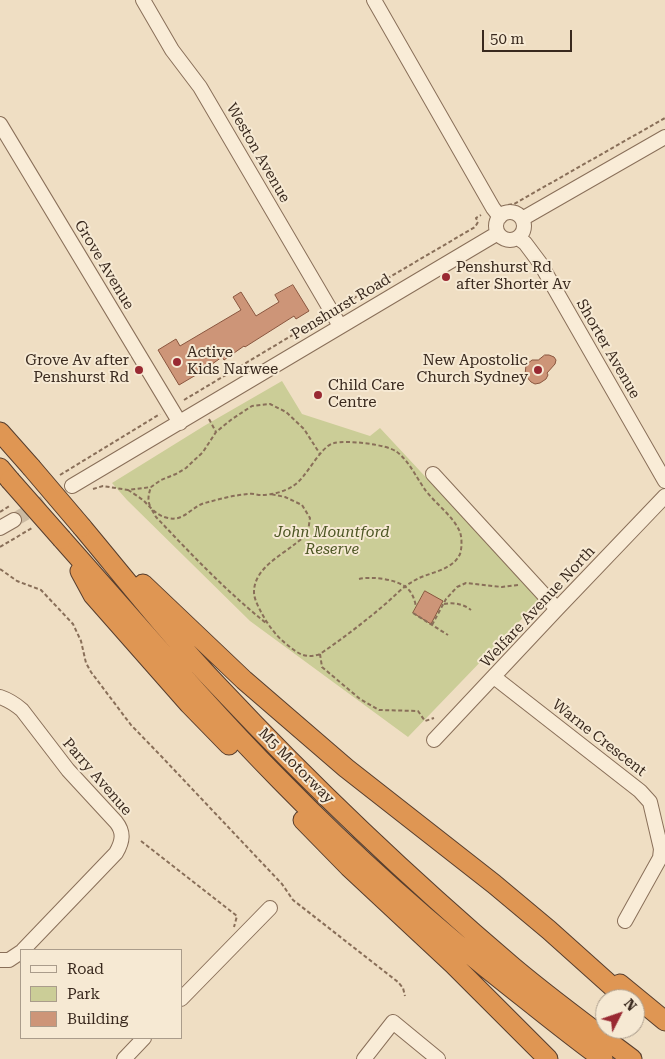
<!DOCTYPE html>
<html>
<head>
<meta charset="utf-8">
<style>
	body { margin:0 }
	#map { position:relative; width:665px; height:1059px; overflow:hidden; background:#efdec3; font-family:"Roboto Serif",serif }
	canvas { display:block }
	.legend { position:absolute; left:20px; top:949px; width:162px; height:90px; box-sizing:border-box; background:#f6e9d3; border:1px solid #aa9c8b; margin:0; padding:6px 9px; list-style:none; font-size:15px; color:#39291e }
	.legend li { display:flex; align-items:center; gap:10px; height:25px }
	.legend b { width:25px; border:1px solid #aa9c8b }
	.north { position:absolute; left:595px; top:989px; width:50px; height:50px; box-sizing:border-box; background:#f6e9d3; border:1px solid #aa9c8b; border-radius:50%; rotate:49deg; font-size:14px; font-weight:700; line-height:20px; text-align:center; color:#39291e }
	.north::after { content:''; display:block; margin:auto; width:18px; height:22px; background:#992932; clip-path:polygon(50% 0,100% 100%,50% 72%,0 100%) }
	.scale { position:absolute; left:482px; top:30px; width:90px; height:22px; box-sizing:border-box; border:2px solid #39291e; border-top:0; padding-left:6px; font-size:15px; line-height:18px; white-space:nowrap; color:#39291e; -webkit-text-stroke:4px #f6e9d3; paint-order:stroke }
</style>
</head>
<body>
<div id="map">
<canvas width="665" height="1059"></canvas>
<ul class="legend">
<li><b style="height:6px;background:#f9ecd7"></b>Road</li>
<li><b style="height:14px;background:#cbcd97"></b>Park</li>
<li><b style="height:14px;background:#cd9578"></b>Building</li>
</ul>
<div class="north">N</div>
<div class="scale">50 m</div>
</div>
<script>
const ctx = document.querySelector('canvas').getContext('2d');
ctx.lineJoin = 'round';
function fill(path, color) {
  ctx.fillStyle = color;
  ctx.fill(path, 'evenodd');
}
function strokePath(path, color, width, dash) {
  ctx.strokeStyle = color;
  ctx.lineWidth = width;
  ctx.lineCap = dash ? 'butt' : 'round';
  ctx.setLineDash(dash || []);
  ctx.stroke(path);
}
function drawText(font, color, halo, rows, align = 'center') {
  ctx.font = font + ' "Roboto Serif",serif';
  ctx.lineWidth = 4;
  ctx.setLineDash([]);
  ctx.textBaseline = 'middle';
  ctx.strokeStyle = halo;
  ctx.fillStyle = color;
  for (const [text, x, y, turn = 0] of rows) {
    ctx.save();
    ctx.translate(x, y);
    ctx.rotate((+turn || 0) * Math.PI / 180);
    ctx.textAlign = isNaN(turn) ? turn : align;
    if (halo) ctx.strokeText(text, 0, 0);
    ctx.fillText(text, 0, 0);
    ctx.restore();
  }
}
fill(new Path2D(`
	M282 381 302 414 370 436 380 428 540 600 408 737 250 621 127 500 112 483 204 426Z`), '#cbcd97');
const building = new Path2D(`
	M293 285 309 311 296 319 294 316 245 347 244 346 224 360 222 357 201 372 179 385 158 350 176 339 180 346 241 310 233 297 241 292 256 316 279 302 275 295Z
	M545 355H549L554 357 556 360 555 364 547 373 548 375 546 379 540 383 535 384 531 382 525 375 526 365 532 360H538Z
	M425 591 443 601 431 624 413 613Z`);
fill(building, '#cd9578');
strokePath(building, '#89563f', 1);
strokePath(new Path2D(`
	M14 520 72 486`), '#cbbaa2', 14, [14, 7]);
const minor = new Path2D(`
	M143 0 172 50 200 87 340 326
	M374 0 493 208 500 217
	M0 124 180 423
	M496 226a14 14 0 1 1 28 0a14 14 0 1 1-28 0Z
	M522 219 665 137
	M518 238 525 243 540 263 665 481
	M433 474 557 609
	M72 486 498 233
	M0 528 14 520
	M494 677 640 791 650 802 661 849 660 858 625 921
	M0 697C9 700 15 704 22 710L68 770 116 822C124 832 123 841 116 853L23 950
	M434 740 557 609 665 496
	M0 960H9L21 952
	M181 999 270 908
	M124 1059 144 1038
	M364 1059 393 1022 438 1059`);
const highway = new Path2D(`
	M0 432 31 467
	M0 468 10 480
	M82 527C127 581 171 637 220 688 312 786 410 879 513 967 551 999 592 1029 632 1059
	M62 539C134 620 204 703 280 780 355 857 435 928 519 994 547 1016 574 1038 603 1059
	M80 571 93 595 189 704 229 745
	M143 584 244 680 346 768 494 884 549 930 626 999
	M303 820 349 867 453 964 548 1059
	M620 984 665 1021`);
strokePath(minor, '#896f59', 16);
strokePath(highway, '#573e2e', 21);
strokePath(new Path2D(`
	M508 205 514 204 665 118
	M342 305 475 227 478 222 476 218 481 215
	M184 400 321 318
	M209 419 216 432
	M60 475 160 414
	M93 489 103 486 128 490 151 487 161 480 176 474 186 468 203 452 216 432 232 419 252 406 270 404 286 412 304 429 320 454
	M128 490C133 493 139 497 144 501 151 508 157 516 168 518 184 522 192 506 205 503 219 499 235 495 249 494 253 493 257 495 261 495 271 495 284 492 293 486 306 479 320 446 334 443 346 440 387 444 397 452 410 462 417 479 426 491 437 505 453 516 460 532 462 538 462 548 460 554 452 572 426 572 412 582 401 588 393 598 383 606 363 623 342 639 320 654 305 660 296 652 285 643 275 635 266 622 260 610 257 604 254 598 254 592 254 569 280 556 295 544 299 541 304 537 307 533 309 529 309 523 310 518L302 505 285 497 270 494
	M150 506C147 499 149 493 151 487
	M152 510 156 517C191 554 226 591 266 623
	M0 512 11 505
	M0 547 32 528
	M0 569 17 581 41 590 73 624 81 641 86 663 91 672 131 725 162 757 282 884 293 900 398 982 403 988 405 996
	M359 579C372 576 398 579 408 589 413 594 415 601 416 607
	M444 604C454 602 463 604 471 610
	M413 613 448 635
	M432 625 446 599 457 587 466 583 502 587 518 585
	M320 654 322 667 360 699 379 710 418 711 425 721 434 718
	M141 841 237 916 234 927`), '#896f59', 2, [4, 2.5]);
strokePath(minor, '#f9ecd7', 14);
strokePath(highway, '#df9653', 19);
const highwayBridge = new Path2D(`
	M31 467 82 527
	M10 480 62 539`);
strokePath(highwayBridge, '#573e2e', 21, []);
strokePath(highwayBridge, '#df9653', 19);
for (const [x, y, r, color] of [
	[446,277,5,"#992932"],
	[177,362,5,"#992932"],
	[139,370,5,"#992932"],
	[538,370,5,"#992932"],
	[318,395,5,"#992932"]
]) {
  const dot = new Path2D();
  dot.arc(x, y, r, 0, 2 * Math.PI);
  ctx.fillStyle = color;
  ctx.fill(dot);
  strokePath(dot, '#f6e9d3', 2);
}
drawText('15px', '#39291e', '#f6e9d3', [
	["Weston Avenue",258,153,60],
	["Grove Avenue",104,265,59],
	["Penshurst Road",341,307,-31],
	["Shorter Avenue",608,349,60],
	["Welfare Avenue North",538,607,-47],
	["Warne Crescent",599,738,38],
	["M5 Motorway",296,766,45],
	["Parry Avenue",97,777,49]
]);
drawText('15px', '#39291e', '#f6e9d3', [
	["Penshurst Rd",456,268],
	["after Shorter Av",456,285],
	["Active",187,353],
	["Kids Narwee",187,370],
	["Grove Av after",129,361,"right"],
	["Penshurst Rd",129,378,"right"],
	["New Apostolic",528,361,"right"],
	["Church Sydney",528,378,"right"],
	["Child Care",328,386],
	["Centre",328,403]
], 'left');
drawText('italic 15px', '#4d5624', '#f6e9d3', [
	["John Mountford",332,533],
	["Reserve",332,550]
]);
</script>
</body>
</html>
